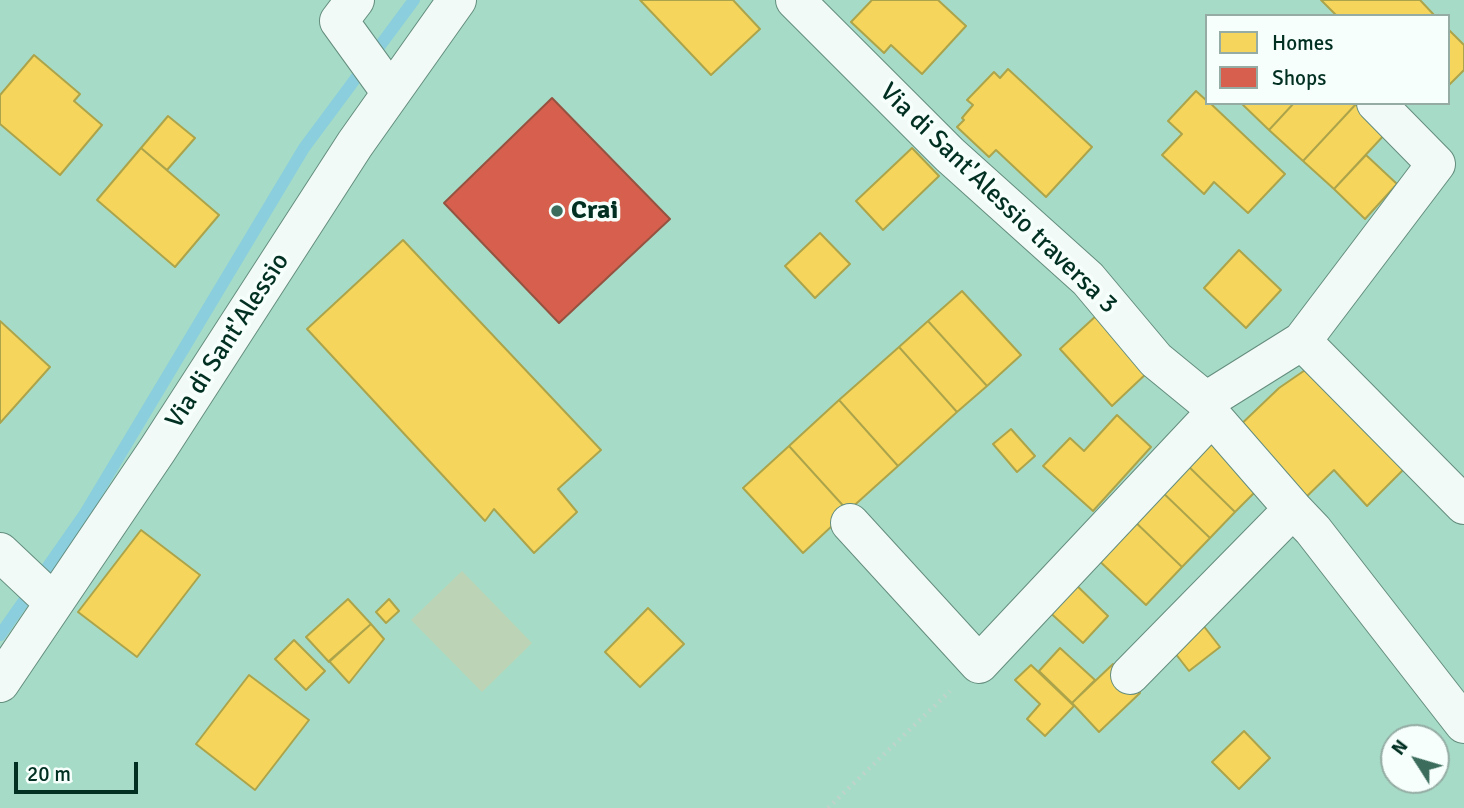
<!DOCTYPE html>
<html>
<head>
<meta charset="utf-8">
<style>
	body { margin:0 }
	#map { position:relative; width:1464px; height:808px; overflow:hidden; background:#a6dcc7; font-family:Signika,sans-serif }
	canvas { display:block }
	.legend { position:absolute; left:1205px; top:14px; width:245px; height:91px; box-sizing:border-box; background:#f6fffb; border:2px solid #94aca4; margin:0; padding:9px 12px; list-style:none; font-size:21px; color:#013022 }
	.legend li { display:flex; align-items:center; gap:14px; height:35px }
	.legend b { width:35px; border:2px solid #94aca4 }
	.north { position:absolute; left:1380px; top:724px; width:70px; height:70px; box-sizing:border-box; background:#f6fffb; border:2px solid #94aca4; border-radius:50%; rotate:307deg; font-size:19px; font-weight:700; line-height:28px; text-align:center; color:#013022 }
	.north::after { content:''; display:block; margin:auto; width:24px; height:32px; background:#3b6c5c; clip-path:polygon(50% 0,100% 100%,50% 72%,0 100%) }
	.scale { position:absolute; left:14px; top:762px; width:124px; height:32px; box-sizing:border-box; border:4px solid #013022; border-top:0; padding-left:9px; font-size:21px; line-height:24px; white-space:nowrap; color:#013022; -webkit-text-stroke:5px #f6fffb; paint-order:stroke }
</style>
</head>
<body>
<div id="map">
<canvas width="1464" height="808"></canvas>
<ul class="legend">
<li><b style="height:19px;background:#f6d55c"></b>Homes</li>
<li><b style="height:19px;background:#d6604d"></b>Shops</li>
</ul>
<div class="north">N</div>
<div class="scale">20 m</div>
</div>
<script>
const ctx = document.querySelector('canvas').getContext('2d');
ctx.lineJoin = 'round';
function fill(path, color) {
  ctx.fillStyle = color;
  ctx.fill(path, 'evenodd');
}
function strokePath(path, color, width, dash) {
  ctx.strokeStyle = color;
  ctx.lineWidth = width;
  ctx.lineCap = dash ? 'butt' : 'round';
  ctx.setLineDash(dash || []);
  ctx.stroke(path);
}
function drawText(font, color, halo, rows, align = 'center') {
  ctx.font = font + ' Signika,sans-serif';
  ctx.lineWidth = 7;
  ctx.setLineDash([]);
  ctx.textBaseline = 'middle';
  ctx.strokeStyle = halo;
  ctx.fillStyle = color;
  for (const [text, x, y, turn = 0] of rows) {
    ctx.save();
    ctx.translate(x, y);
    ctx.rotate((+turn || 0) * Math.PI / 180);
    ctx.textAlign = isNaN(turn) ? turn : align;
    if (halo) ctx.strokeText(text, 0, 0);
    ctx.fillText(text, 0, 0);
    ctx.restore();
  }
}
fill(new Path2D(`
	M462 571 532 643 482 692 411 620Z`), '#bcd4b5');
const homes = new Path2D(`
	M640 0H733L760 29 711 75Z
	M872 0H938L966 26 922 74 891 45 884 53 851 22Z
	M1321 0H1420L1435 16H1337Z
	M1448 29 1464 45V70L1448 86Z
	M34 55 80 94 74 101 102 125 60 175 0 124V95Z
	M1008 69 1092 147 1046 197 996 150 989 157 957 127 964 120 962 118 973 105 967 100 994 72 1000 78Z
	M1196 91 1207 101V103H1210L1285 174 1248 213 1214 182 1204 194 1162 155 1182 134 1168 121Z
	M1241 103H1294L1269 130Z
	M1294 103H1357L1303 161 1269 130Z
	M1356 104 1386 133 1334 189 1303 161Z
	M168 116 195 138 167 170 141 148Z
	M141 148 219 215 175 267 97 200Z
	M912 148 939 176 883 230 856 201Z
	M1366 155 1397 184 1365 219 1334 189Z
	M820 233 850 264 815 298 785 266Z
	M403 240 601 450 558 489 577 512 534 553 494 509 485 521 307 329Z
	M1239 250 1281 290 1246 328 1204 288Z
	M962 291 1021 355 987 386 928 321Z
	M1097 315 1149 371 1112 406 1060 349Z
	M0 321 50 367 0 423Z
	M928 321 987 386 957 412 899 347Z
	M899 347 957 412 898 466 839 400Z
	M1311 366 1410 463 1367 506 1334 470 1302 501 1234 431 1279 388Z
	M839 400 898 466 848 511 789 446Z
	M1117 415 1151 447 1093 511 1043 466 1070 438 1084 451Z
	M1011 429 1035 456 1017 472 993 444Z
	M1212 431 1264 483 1235 512 1182 460Z
	M789 446 848 511 803 553 743 488Z
	M1182 460 1235 512 1210 538 1156 486Z
	M1156 486 1210 538 1182 567 1128 515Z
	M1128 515 1182 567 1146 605 1092 554Z
	M141 530 200 575 137 657 78 612Z
	M1069 578 1108 616 1083 643 1043 606Z
	M348 599 371 624 329 662 306 637Z
	M389 599 399 611 386 623 376 612Z
	M648 608 684 644 640 687 605 652Z
	M1199 620 1220 647 1189 671 1168 644Z
	M371 624 384 639 349 683 329 661Z
	M294 640 325 671 306 690 275 659Z
	M1060 648 1095 680 1072 703 1039 671Z
	M1113 664 1140 693 1099 732 1072 703Z
	M1031 665 1074 706 1045 736 1027 719 1040 704 1015 680Z
	M249 675 309 720 255 790 196 744Z
	M1244 731 1270 758 1239 789 1212 762Z`);
fill(homes, '#f6d55c');
strokePath(homes, '#aca44b', 2);
const shops = new Path2D(`
	M552 98 670 219 559 323 444 203Z`);
fill(shops, '#d6604d');
strokePath(shops, '#965240', 2);
strokePath(new Path2D(`
	M0 635 84 515 304 148 414 0`), '#8bcedd', 12);
const minor = new Path2D(`
	M355 0 339 21 391 93
	M795 0 950 155 1088 279 1156 360 1206 401 1212 416 1293 509 1313 530 1464 724
	M1302 341 1464 505
	M1206 401 1302 341 1436 164 1376 103
	M850 523 979 664 1212 416
	M0 552 54 603
	M1130 675 1293 509
	M0 683 158 449 355 144 457 0`);
strokePath(minor, '#648d7e', 40);
strokePath(new Path2D(`
	M828 808 950 691`), '#c0d3cb', 4.5, [2, 5]);
strokePath(minor, '#f2faf7', 38);
for (const [x, y, r, color] of [
	[557,211,7,"#3b6c5c"]
]) {
  const dot = new Path2D();
  dot.arc(x, y, r, 0, 2 * Math.PI);
  ctx.fillStyle = color;
  ctx.fill(dot);
  strokePath(dot, '#f6fffb', 2.5);
}
drawText('26px', '#013022', '#f6fffb', [
	["Via di Sant'Alessio traversa 3",998,199,44],
	["Via di Sant'Alessio",228,341,-57]
]);
drawText('bold 26px', '#013022', '#f6fffb', [
	["Crai",571,211]
], 'left');
</script>
</body>
</html>
